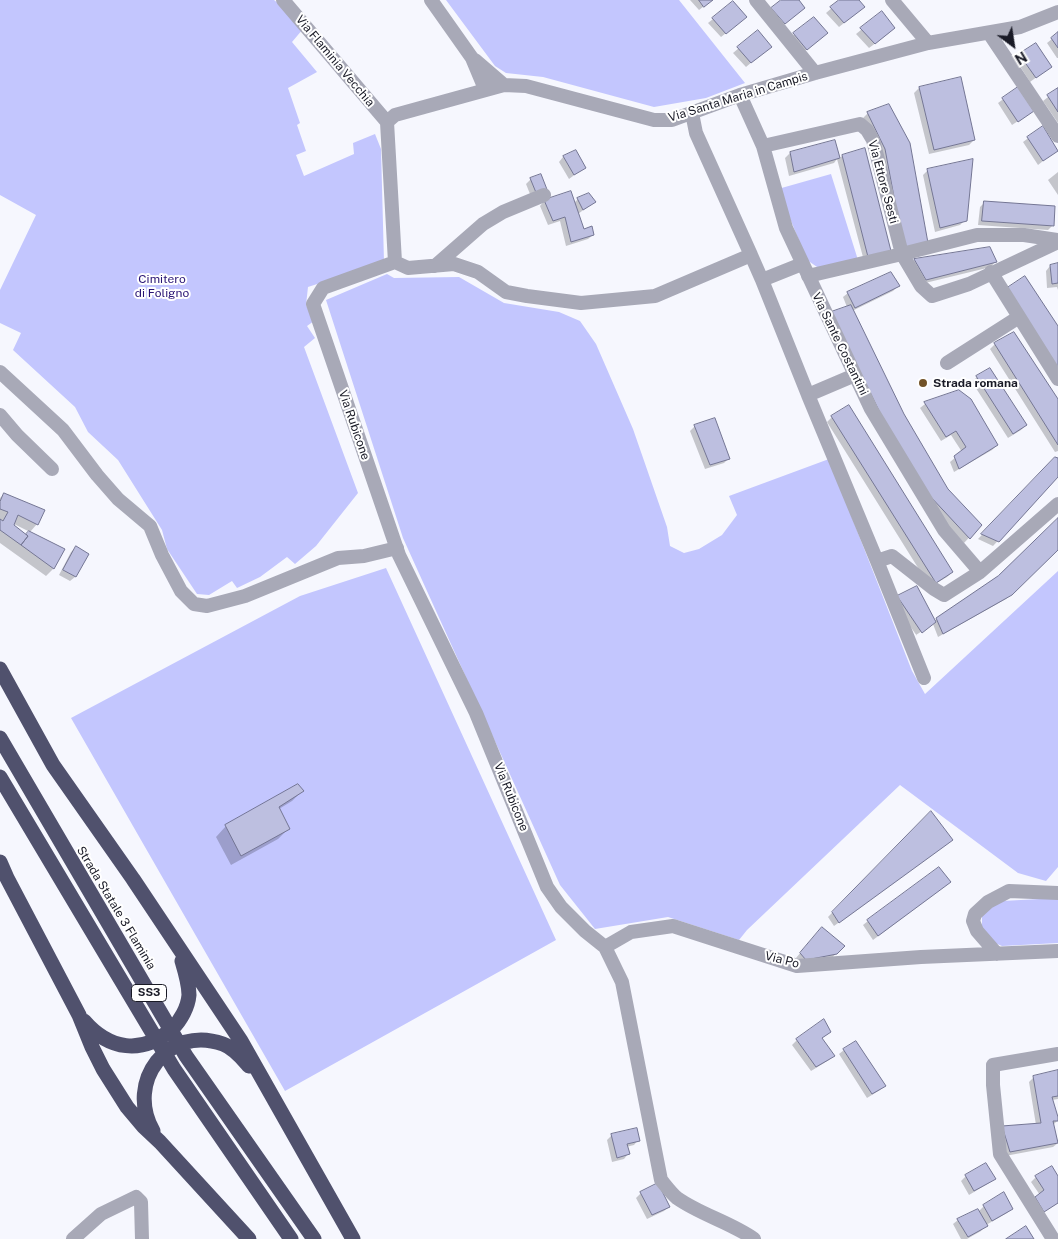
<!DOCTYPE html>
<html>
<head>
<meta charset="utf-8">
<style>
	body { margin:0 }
	#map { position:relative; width:1058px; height:1239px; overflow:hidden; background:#f6f7fe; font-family:"Public Sans",sans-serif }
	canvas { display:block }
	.north { position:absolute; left:988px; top:20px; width:50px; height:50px; -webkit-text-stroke:4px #fff; paint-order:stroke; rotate:149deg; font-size:14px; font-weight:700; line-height:20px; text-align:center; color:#191a26 }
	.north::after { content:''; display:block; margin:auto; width:18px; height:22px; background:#191a26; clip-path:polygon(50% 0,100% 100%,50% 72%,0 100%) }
</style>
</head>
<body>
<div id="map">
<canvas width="1058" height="1239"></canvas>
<div class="north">N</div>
</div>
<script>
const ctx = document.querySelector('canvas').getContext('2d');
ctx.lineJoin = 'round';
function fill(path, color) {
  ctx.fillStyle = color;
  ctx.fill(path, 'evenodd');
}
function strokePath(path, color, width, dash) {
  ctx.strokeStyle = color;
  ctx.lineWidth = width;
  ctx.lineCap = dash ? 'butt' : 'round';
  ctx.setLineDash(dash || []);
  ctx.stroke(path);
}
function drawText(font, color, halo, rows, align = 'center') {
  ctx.font = font + ' "Public Sans",sans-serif';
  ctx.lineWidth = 4;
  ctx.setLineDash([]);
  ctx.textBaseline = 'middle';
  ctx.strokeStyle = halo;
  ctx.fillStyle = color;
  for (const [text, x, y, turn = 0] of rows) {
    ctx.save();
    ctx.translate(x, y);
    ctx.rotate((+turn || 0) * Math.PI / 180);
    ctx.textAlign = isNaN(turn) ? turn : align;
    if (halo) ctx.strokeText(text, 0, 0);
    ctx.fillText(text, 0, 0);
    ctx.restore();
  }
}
fill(new Path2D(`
	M0 0H274L285 9 303 29 292 42 317 72 288 88 300 123 297 125 306 151 296 155 304 176 354 154 353 143 375 134 381 149 384 262 308 287 306 305 314 321 307 326 315 338 304 347 358 493 316 546 295 564 287 557 260 577 237 588 232 581 209 595 197 594 167 549 162 530 118 460 88 432 75 407 13 350 21 333 0 323V290L36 215 0 195Z
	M446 0H679L745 83 706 98 654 107 543 77 506 73 495 66Z
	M831 174 858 260 820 269 807 260 778 189Z
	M387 274 394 278 459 277 504 303 559 312 580 321 596 344 633 429 667 527 670 546 684 553 699 549 722 535 737 515 729 496 829 459 912 671 925 694 1058 571V867L1046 881 1018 873 900 785 747 930 739 940 668 917 595 929 560 885 403 538 326 300Z
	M386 568 556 940 285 1091 71 718 300 596Z
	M1058 898V943L1002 946 988 940 982 929V915L986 908 1002 901Z`), '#c3c6fe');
fill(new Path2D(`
	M690 0H712L699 10Z
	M841 0H857L858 12 839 27 826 13Z
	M882 13 889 33 869 48 856 34Z
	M814 18 821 38 802 53 789 39Z
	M713 19 740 22 721 37 708 23Z
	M758 32 765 51 746 67 733 53Z
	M1058 34V58H1057L1047 43Z
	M1020 55 1050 67 1030 82 1016 60Z
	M919 88 974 140 969 145 929 154 914 93Z
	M1017 89 1027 115 1012 125 998 103Z
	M1058 89V123L1043 101Z
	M889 105 899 254 863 118 868 113Z
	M1042 128 1057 150 1038 165 1023 142Z
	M834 142 839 159 842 156 890 250 864 261 837 159 834 163 789 176 785 158 790 153Z
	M575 151 585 167 569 179 559 162 563 157Z
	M928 170 965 220 960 225 935 232 923 175Z
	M1058 172V195L1048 180Z
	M531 179 546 191 532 199 526 184Z
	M578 199 594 202 578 214 584 231 593 235 588 239 566 246 560 221 548 225 540 206 544 201 574 203Z
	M985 202 1053 225 1048 230 978 225 980 207Z
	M989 248 995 262 991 267 921 284 910 265 915 260Z
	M1058 264V290L1057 287 1047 288 1046 271 1050 266Z
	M898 286 893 291 852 311 903 415 946 489 981 525 964 543 924 500 843 297 848 293Z
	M995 344 1058 401V451L1055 452 990 349Z
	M977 377 1026 425 1021 430 1008 438 972 382Z
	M959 392 997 445 992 450 954 472 950 462 962 452 951 435 941 441 920 408 925 404Z
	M832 417 952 572 947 577 930 587 827 422Z
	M695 426 729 458 724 463 705 469 690 431Z
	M1058 459V476L993 546 978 539 1050 464Z
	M4 494 37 524 30 532 10 522 26 536 30 533 63 550 53 569 46 576 0 543V498Z
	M1058 519V549L1006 599 938 637 933 624 916 635 917 636 893 602 897 597 934 621 998 577Z
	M76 547 87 554 75 577 70 581 59 575 71 552Z
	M302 791 292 801 279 809 288 829 278 839 231 865 216 837 226 826Z
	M930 813 947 844 834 926 828 917Z
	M950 882 873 940 863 925 868 921Z
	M817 933 843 946 831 959 801 964 796 958Z
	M830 1031 821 1039 833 1056 829 1060 811 1071 792 1045 797 1040Z
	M844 1050 884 1085 880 1090 867 1098 839 1054Z
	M1058 1072V1099L1052 1100 1058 1120 1053 1125 1058 1143 1053 1147 1005 1156 998 1132 1036 1125 1029 1082 1034 1077Z
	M612 1135 638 1140 634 1145 626 1147 628 1154 624 1159 612 1162 607 1140Z
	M966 1176 994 1178 989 1183 969 1195 961 1181Z
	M1036 1177 1058 1178V1203L1039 1215 1031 1203 1040 1195 1031 1182Z
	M641 1193 669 1207 664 1211 647 1219 636 1198Z
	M984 1206 1012 1208 1007 1213 986 1225 981 1231 967 1239H961L953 1224 958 1220 978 1212Z`), '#0003');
const building = new Path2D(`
	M699 0H713L704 7Z
	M781 0H799L805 8 785 24 771 8Z
	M839 0H859L865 7 844 23 830 7Z
	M733 1 747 17 726 34 712 18Z
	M882 11 895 28 875 44 860 28Z
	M814 17 828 33 807 50 793 33Z
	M758 30 772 47 751 63 737 47Z
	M1058 32V48L1051 38Z
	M1036 43 1052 67 1036 78 1019 54Z
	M961 77 975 140 934 150 919 87Z
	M1018 87 1034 111 1018 122 1002 98Z
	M1058 88V112L1047 95Z
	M889 104 910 143 928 243 904 250 885 149 867 112Z
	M1043 126 1058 151 1043 161 1027 137Z
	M835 140 840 158 794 172 790 152Z
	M865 148 891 251 868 257 842 155Z
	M576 150 586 168 574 175 563 156Z
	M973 159 967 221 940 228 927 169Z
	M541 174 548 192 537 195 530 178Z
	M571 191 584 229 592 226 594 235 571 242 565 217 553 221 544 200Z
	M589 193 596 202 583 210 577 198Z
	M984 201 1055 206 1054 226 982 221Z
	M990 247 997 262 926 280 914 259Z
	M1058 263V283L1052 284 1050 265Z
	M891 272 900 286 855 308 847 292Z
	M1025 276 1058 326V368L1007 288Z
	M851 305 904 414 948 489 982 525 970 539 929 495 883 419 831 312Z
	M1014 332 1058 399V445L994 343Z
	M990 368 1027 425 1013 434 976 376Z
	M959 390 971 399 998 445 959 469 954 456 966 447 956 431 946 437 924 402Z
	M849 405 953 572 936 583 831 416Z
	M715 418 730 459 710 465 694 425Z
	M1055 457 1058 458V477L999 542 981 534Z
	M4 493 45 510 38 525 18 515 14 525 28 536 21 545 0 530V519L3 521 8 512 0 509V502Z
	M1058 518V550L1012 595 943 634 936 618 998 576Z
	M29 531 65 549 54 569 21 545 28 536 26 534Z
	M76 546 89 554 76 577 63 570Z
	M917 586 936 622 922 633 897 596Z
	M298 784 304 791 279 807 290 829 241 856 225 825Z
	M931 811 953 840 839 923 832 912Z
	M939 867 951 882 878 936 867 920Z
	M822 927 845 946 837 954 806 960 800 953Z
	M824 1019 831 1032 822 1038 835 1056 816 1067 796 1039Z
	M856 1041 886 1086 872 1094 843 1049Z
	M1058 1070V1096L1052 1097 1058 1117V1121H1053L1058 1143 1010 1152 1002 1126 1041 1123 1033 1076Z
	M637 1128 640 1141 627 1144 630 1154 617 1158 611 1134Z
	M986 1163 996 1179 974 1191 965 1175Z
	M1052 1166 1058 1176V1203L1044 1212 1035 1197 1044 1190 1035 1176Z
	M658 1183 670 1207 652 1215 640 1192Z
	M1004 1192 1013 1209 992 1221 983 1205Z
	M978 1209 988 1226 968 1237 957 1219Z
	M1026 1226 1034 1239H1006Z`);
fill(building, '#bdbfe0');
strokePath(building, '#747694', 1);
strokePath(new Path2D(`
	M283 0 387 122
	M431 0 472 58 485 89
	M756 0 815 73
	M892 0 928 43
	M989 33 1058 136
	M475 60 504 85
	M740 95 763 146 786 228 871 409 944 530 980 572
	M692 113 696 133 751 255
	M763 146 860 124 867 130 873 140 902 254 977 235H1024L1058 240
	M395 262 408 268 454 264 478 272 506 292 527 296 581 303 655 296 751 255 762 280 802 264
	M435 266 483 224 503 212 544 195
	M991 272 1058 379
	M808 276 902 254 921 286 932 296 969 284 1058 242
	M762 280 808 395
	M947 363 1019 317
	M0 372 63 430 97 475 118 499 150 526 162 555 181 591 194 604 207 606 245 596 338 558 364 556 397 548
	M855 375 808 395 877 561 924 678
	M0 415 17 435 52 469
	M877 561 892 556 934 589 944 595 980 572 1058 504
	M605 947 631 932 673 926 797 966 921 957 1058 951
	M997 954 977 931 973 921 975 914 988 902 1009 891 1058 893
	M73 1239 101 1214 136 1197 141 1202 142 1239
	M754 1239C730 1222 701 1215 677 1198 671 1193 666 1186 661 1180L622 982 605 947 585 931 561 907 547 887 476 713 399 555 313 304 323 288 395 262 387 122 395 115 504 85 526 86 654 120H672L740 95 815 73 928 43 1020 27 1058 12
	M1053 1239 1000 1154 993 1085V1065L1058 1054`), '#a8a9b7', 14);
strokePath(new Path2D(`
	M0 669 53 765 133 879 241 1041 353 1239
	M0 738 186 1056 314 1239
	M0 777 174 1069 291 1239
	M0 862 7 878 79 1015 92 1047 103 1069 127 1107 143 1126 160 1142 249 1239
	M84 1021C109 1050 142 1055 172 1029 181 1020 188 1007 189 995 189 984 185 971 182 961
	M153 1131C125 1082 168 1024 223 1044 234 1048 242 1058 249 1066`), '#50516d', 15);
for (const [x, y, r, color] of [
	[923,383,5,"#725328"]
]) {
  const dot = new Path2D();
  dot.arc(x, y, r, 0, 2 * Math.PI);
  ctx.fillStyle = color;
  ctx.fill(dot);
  strokePath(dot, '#fff', 2);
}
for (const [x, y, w] of [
	[149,993,35]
]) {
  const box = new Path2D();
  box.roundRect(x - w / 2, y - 8.5, w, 17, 4);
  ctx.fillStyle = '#fff';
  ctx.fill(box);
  strokePath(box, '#191a26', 1);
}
drawText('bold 11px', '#191a26', null, [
	["SS3",149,993]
]);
drawText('12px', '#191a26', '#fff', [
	["Via Flaminia Vecchia",335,61,50],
	["Via Santa Maria in Campis",738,97,-17],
	["Via Ettore Sesti",883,182,75],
	["Via Sante Costantini",840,344,64],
	["Via Rubicone",354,425,71],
	["Via Rubicone",511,797,68],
	["Strada Statale 3 Flaminia",116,908,59],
	["Via Po",782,960,14]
]);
drawText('12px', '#291474', '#fff', [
	["Cimitero",162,279],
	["di Foligno",162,293]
]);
drawText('bold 12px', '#191a26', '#fff', [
	["Strada romana",933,383]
], 'left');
</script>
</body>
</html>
